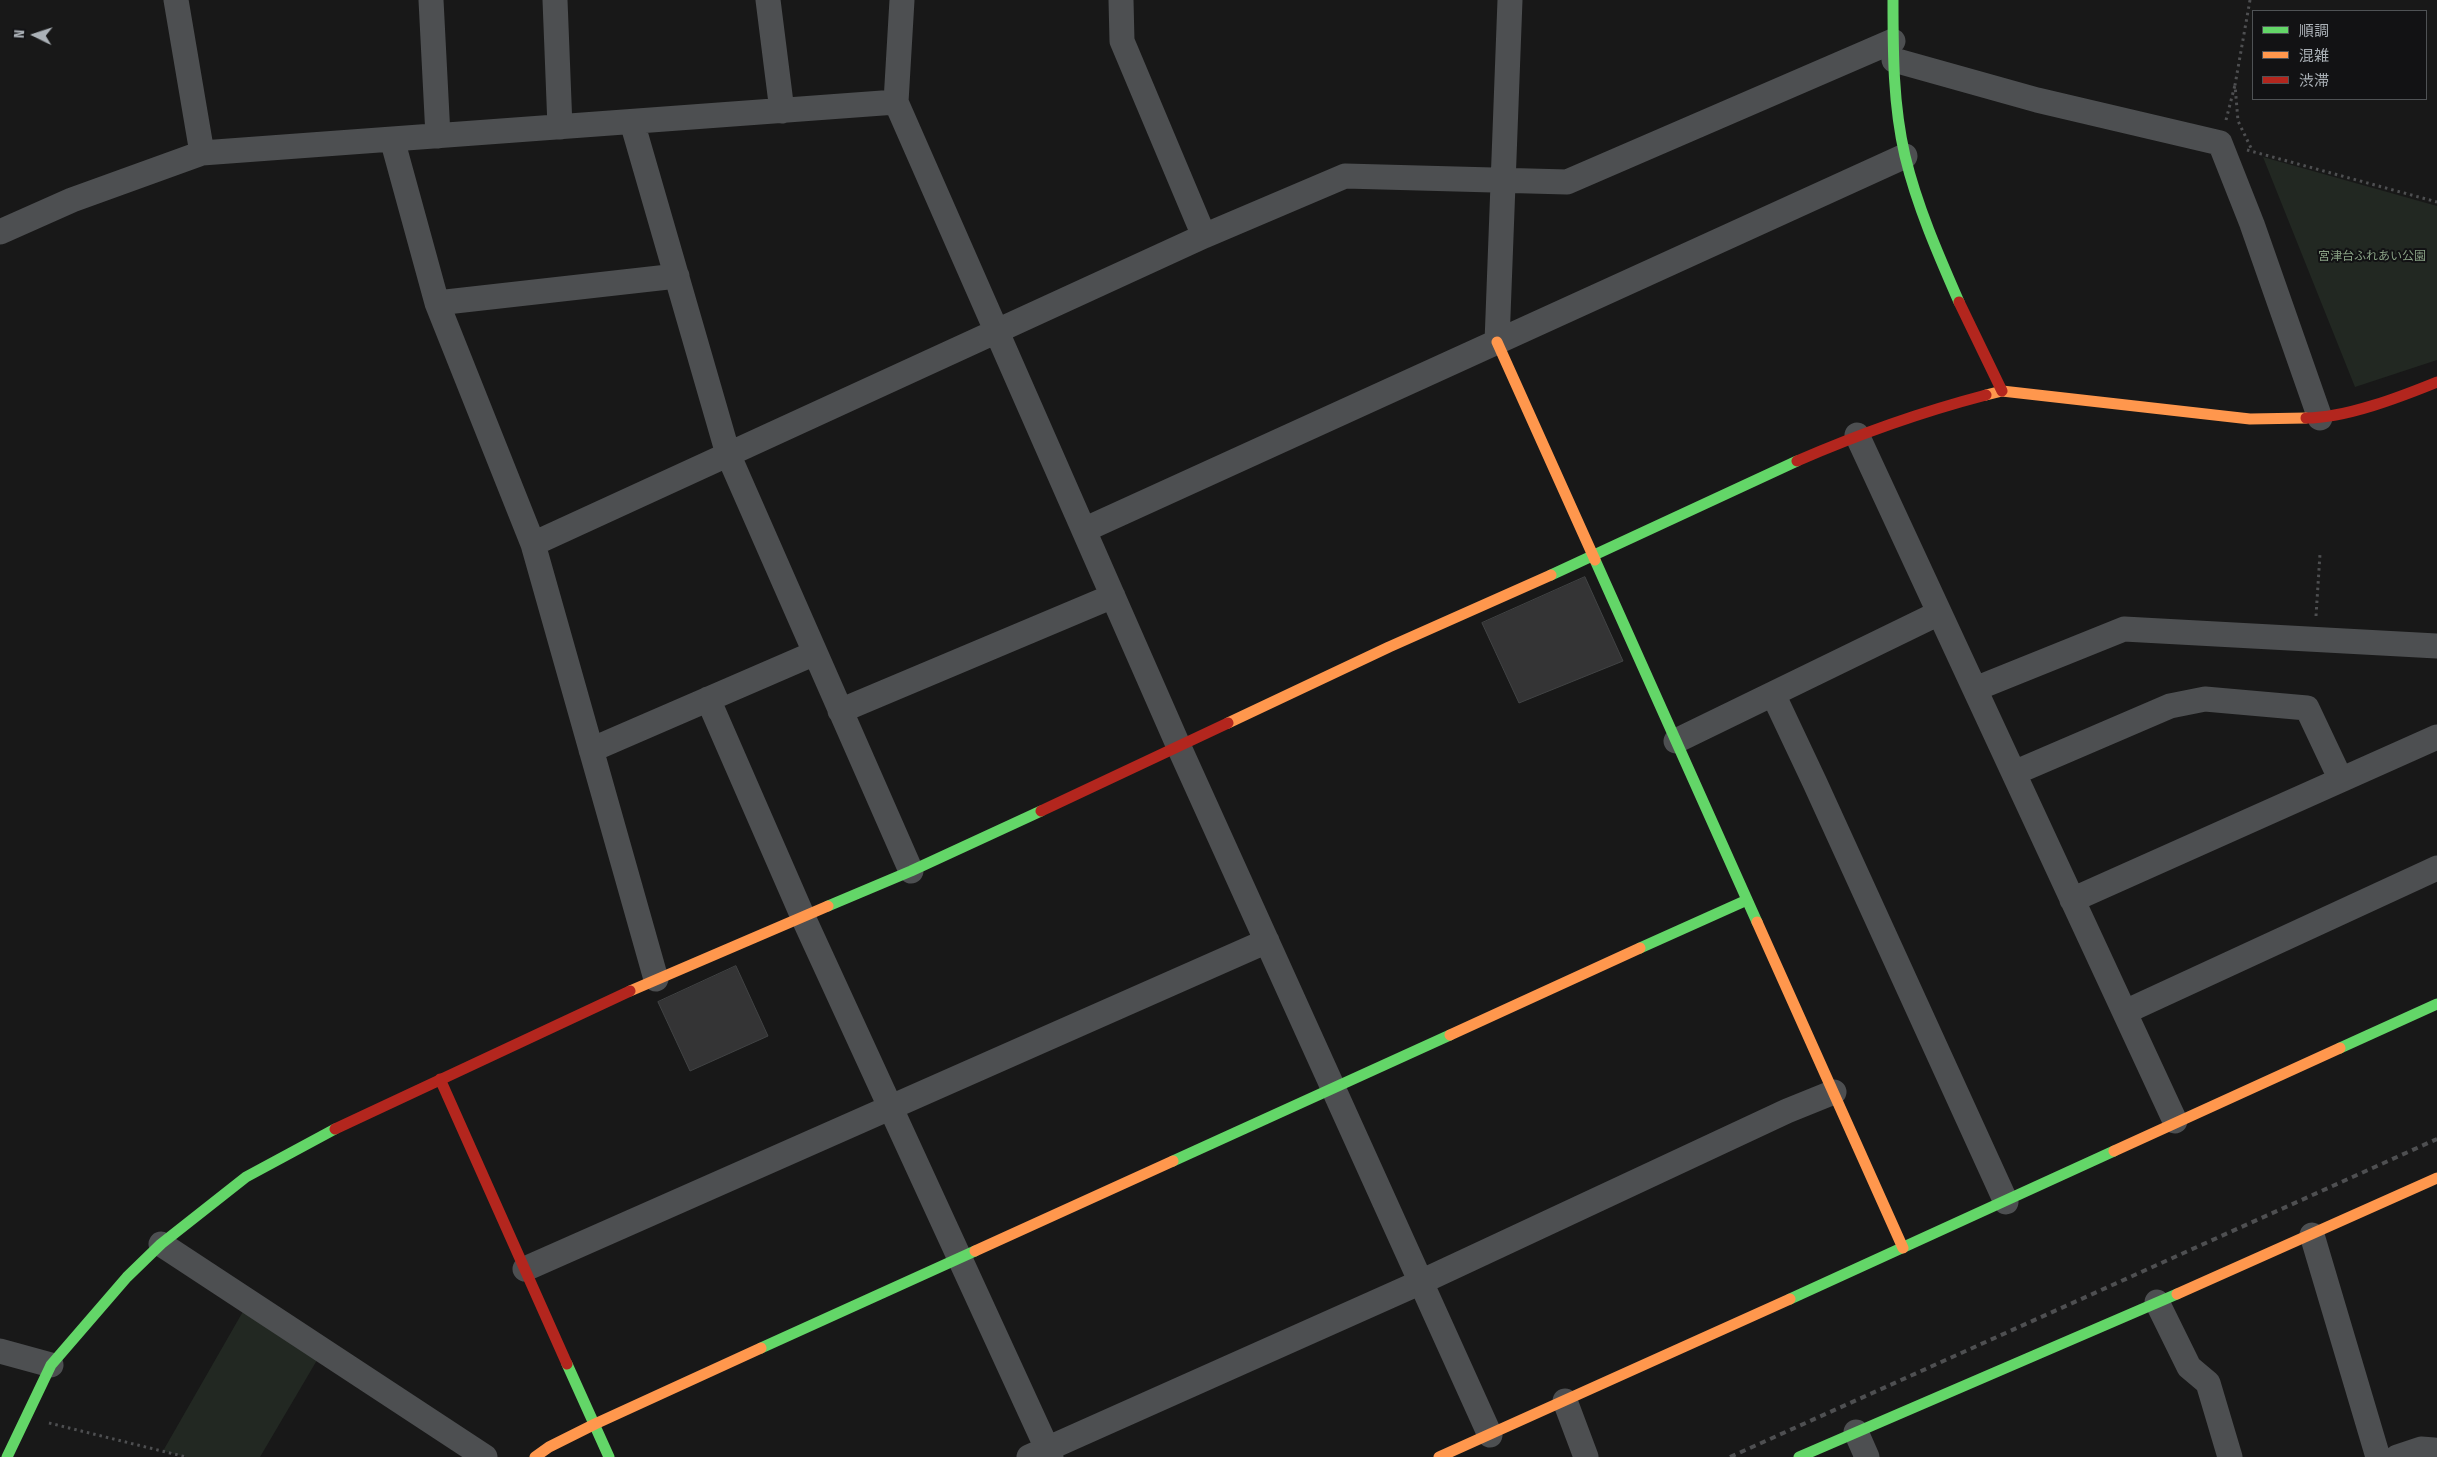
<!DOCTYPE html>
<html>
<head>
<meta charset="utf-8">
<style>
	body { margin:0 }
	#map { position:relative; width:2437px; height:1457px; overflow:hidden; background:#181818; font-family:"Fira Sans Condensed","Noto Sans JP",sans-serif }
	canvas { display:block }
	.legend { position:absolute; left:2252px; top:10px; width:175px; height:90px; box-sizing:border-box; background:#121214; border:1px solid #4f5255; margin:0; padding:6px 9px; list-style:none; font-size:15px; color:#abb1b7 }
	.legend li { display:flex; align-items:center; gap:10px; height:25px }
	.legend b { width:25px; border:1px solid #4f5255 }
	.north { position:absolute; left:10px; top:10px; width:50px; height:50px; -webkit-text-stroke:4px #121214; paint-order:stroke; rotate:274deg; font-size:14px; font-weight:700; line-height:20px; text-align:center; color:#abb1b7 }
	.north::after { content:''; display:block; margin:auto; width:18px; height:22px; background:#abb1b7; clip-path:polygon(50% 0,100% 100%,50% 72%,0 100%) }
</style>
</head>
<body>
<div id="map">
<canvas width="2437" height="1457"></canvas>
<ul class="legend">
<li><b style="height:6px;background:#63d668"></b>順調</li>
<li><b style="height:6px;background:#ff974d"></b>混雑</li>
<li><b style="height:6px;background:#b3261e"></b>渋滞</li>
</ul>
<div class="north">N</div>
</div>
<script>
const ctx = document.querySelector('canvas').getContext('2d');
ctx.lineJoin = 'round';
function fill(path, color) {
  ctx.fillStyle = color;
  ctx.fill(path, 'evenodd');
}
function strokePath(path, color, width, dash) {
  ctx.strokeStyle = color;
  ctx.lineWidth = width;
  ctx.lineCap = dash ? 'butt' : 'round';
  ctx.setLineDash(dash || []);
  ctx.stroke(path);
}
function drawText(font, color, halo, rows, align = 'center') {
  ctx.font = font + ' "Fira Sans Condensed","Noto Sans JP",sans-serif';
  ctx.lineWidth = 4;
  ctx.setLineDash([]);
  ctx.textBaseline = 'middle';
  ctx.strokeStyle = halo;
  ctx.fillStyle = color;
  for (const [text, x, y, turn = 0] of rows) {
    ctx.save();
    ctx.translate(x, y);
    ctx.rotate((+turn || 0) * Math.PI / 180);
    ctx.textAlign = isNaN(turn) ? turn : align;
    if (halo) ctx.strokeText(text, 0, 0);
    ctx.fillText(text, 0, 0);
    ctx.restore();
  }
}
fill(new Path2D(`
	M2263 157 2437 206V360L2355 387Z
	M249 1301 323 1350 260 1457H186L163 1451Z`), '#222822');
const building = new Path2D(`
	M1585 577 1623 661 1519 703 1482 623Z
	M736 966 768 1036 690 1071 658 1002Z`);
fill(building, '#343435');
strokePath(building, '#414344', 1);
strokePath(new Path2D(`
	M2250 0 2235 85 2238 121 2252 150
	M2226 120 2235 85
	M2247 150 2437 202
	M2316 616 2320 554
	M49 1423 186 1457`), '#4e4f51', 3, [2.5, 4]);
strokePath(new Path2D(`
	M176 0 202 153
	M431 0 438 136
	M555 0 560 127
	M768 0 782 111
	M902 0 896 102 1179 747 1490 1435
	M1121 0 1122 41 1204 236
	M1894 60 2037 100 2220 143 2252 224 2320 418
	M632 122 728 454 911 871
	M392 139 437 303 533 544 656 979
	M0 232 72 200 202 153 896 102
	M437 303 677 276
	M1497 342 1510 0
	M1857 435 2175 1121
	M1084 530 1905 156
	M533 544 1204 236 1345 176 1567 182 1893 41
	M1975 689 2124 629 2437 646
	M1773 694 1815 783 2006 1202
	M708 699 803 917 1051 1457
	M840 711 1113 596
	M1676 741 1939 613
	M591 750 815 653
	M2014 773 2170 706 2205 699 2307 708 2341 780
	M2072 900 2437 737
	M2125 1012 2437 868
	M2312 1235 2378 1457
	M161 1244 485 1457
	M525 1269 1267 941
	M2157 1302 2189 1367 2208 1383 2230 1457
	M0 1351 51 1365
	M1565 1401 1586 1457
	M1856 1432 1867 1457
	M1029 1457 1421 1282 1787 1111 1834 1092
	M2397 1457 2421 1449 2434 1450 2437 1457`), '#4d4f51', 25);
strokePath(new Path2D(`
	M1893 0C1893 52 1893 105 1905 156 1917 206 1938 254 1959 302
	M1595 560 1757 922
	M1551 575 1797 461
	M828 906 911 871 1041 811
	M1640 948 1747 900
	M2340 1048 2437 1004
	M1173 1161 1450 1035
	M1790 1299 2114 1151
	M761 1348 975 1251
	M567 1364 609 1457
	M7 1457 51 1365 127 1277 161 1244 246 1177 335 1129
	M1799 1457 2177 1294`), '#63d668', 11);
strokePath(new Path2D(`
	M1497 342 1595 560
	M1986 395 2002 391 2250 419 2306 418
	M1228 723 1389 647 1551 575
	M1757 922 1903 1248
	M630 991 828 906
	M1450 1035 1640 948
	M2114 1151 2340 1048
	M975 1251 1173 1161
	M2177 1294 2437 1178
	M535 1457 549 1447 595 1424 761 1348
	M1439 1457 1790 1299`), '#ff974d', 11);
strokePath(new Path2D(`
	M1959 302 2002 391
	M2306 418C2346 418 2400 397 2437 382
	M1797 461C1859 434 1921 412 1986 395
	M1041 811 1228 723
	M440 1079 567 1364
	M335 1129 630 991`), '#b3261e', 11);
strokePath(new Path2D(`
	M1730 1457 2437 1139`), '#4e4f51', 4, [6, 5]);
drawText('12px', '#88a084', '#121214', [
	["宮津台ふれあい公園",2372,257]
]);
</script>
</body>
</html>
